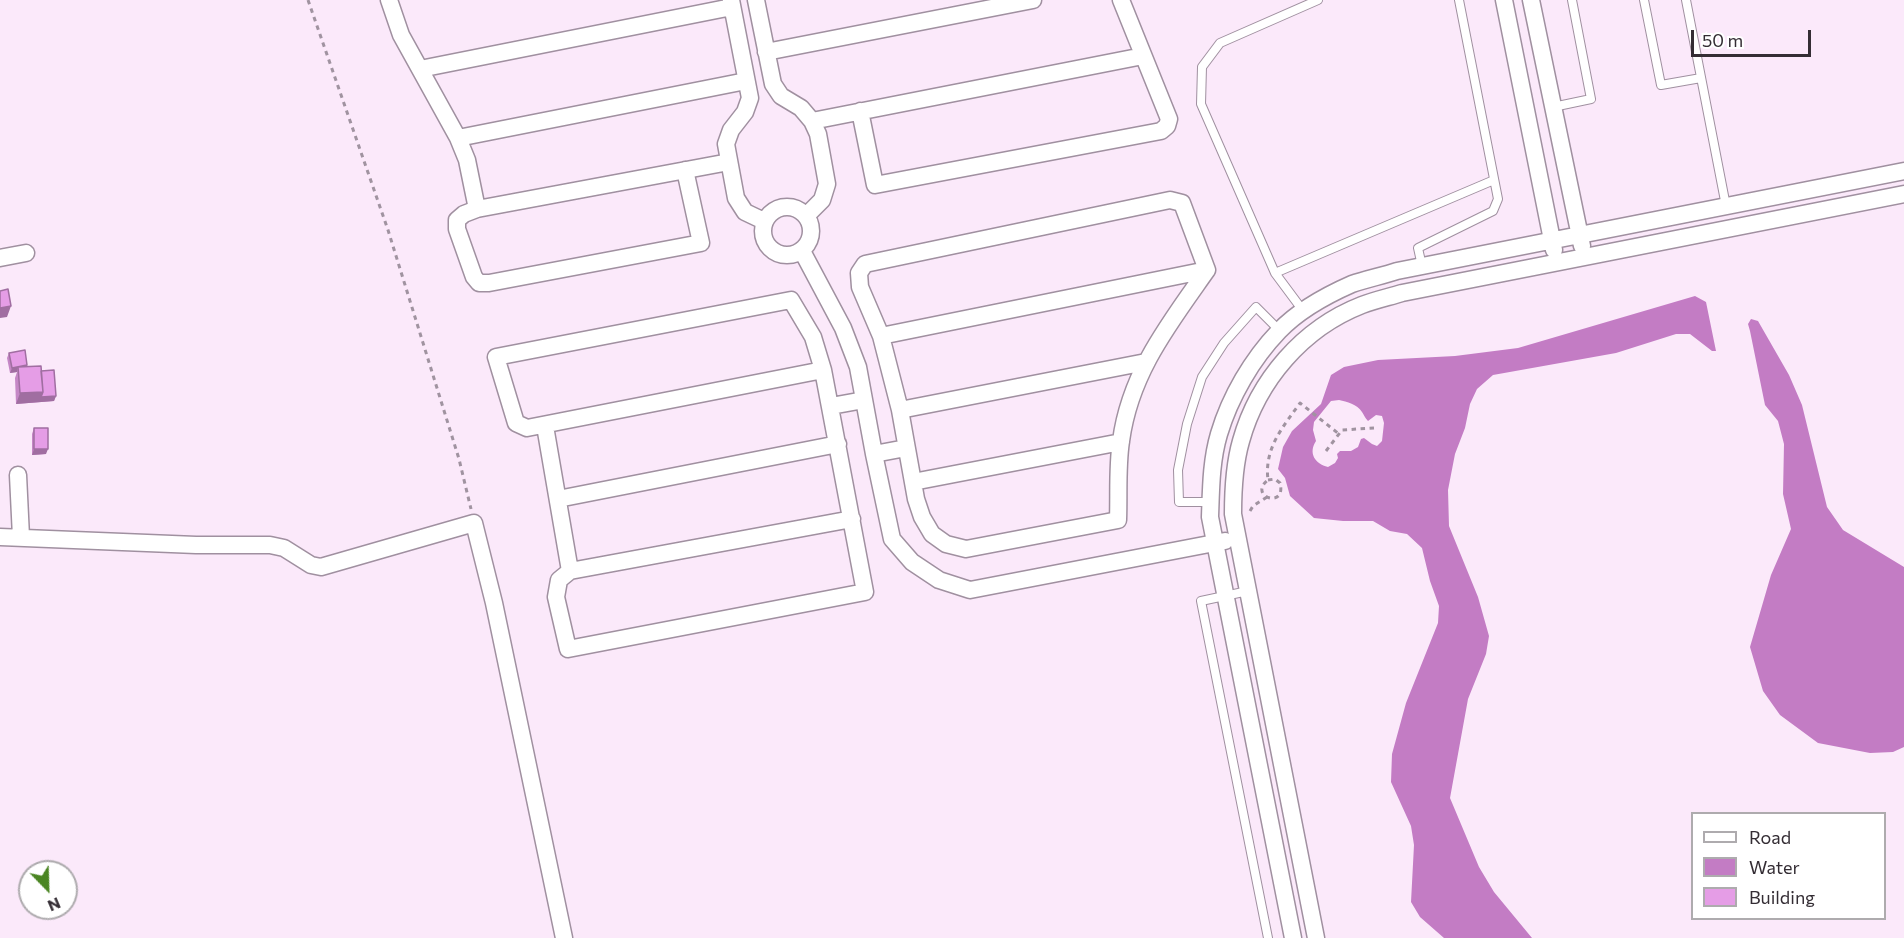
<!DOCTYPE html>
<html>
<head>
<meta charset="utf-8">
<style>
	body { margin:0 }
	#map { position:relative; width:1904px; height:938px; overflow:hidden; background:#fbe9fa; font-family:Commissioner,sans-serif }
	canvas { display:block }
	.legend { position:absolute; left:1691px; top:812px; width:195px; height:108px; box-sizing:border-box; background:#fff; border:2px solid #aeabae; margin:0; padding:8px 10px; list-style:none; font-size:18px; color:#342d34 }
	.legend li { display:flex; align-items:center; gap:12px; height:30px }
	.legend b { width:30px; border:2px solid #aeabae }
	.north { position:absolute; left:18px; top:860px; width:60px; height:60px; box-sizing:border-box; background:#fff; border:2px solid #aeabae; border-radius:50%; rotate:157deg; font-size:16px; font-weight:700; line-height:24px; text-align:center; color:#342d34 }
	.north::after { content:''; display:block; margin:auto; width:21px; height:27px; background:#4a8522; clip-path:polygon(50% 0,100% 100%,50% 72%,0 100%) }
	.scale { position:absolute; left:1691px; top:30px; width:120px; height:27px; box-sizing:border-box; border:3px solid #342d34; border-top:0; padding-left:8px; font-size:18px; line-height:21px; white-space:nowrap; color:#342d34; -webkit-text-stroke:4px #fff; paint-order:stroke }
</style>
</head>
<body>
<div id="map">
<canvas width="1904" height="938"></canvas>
<ul class="legend">
<li><b style="height:8px;background:#fff"></b>Road</li>
<li><b style="height:16px;background:#c37cc4"></b>Water</li>
<li><b style="height:16px;background:#e59de6"></b>Building</li>
</ul>
<div class="north">N</div>
<div class="scale">50 m</div>
</div>
<script>
const ctx = document.querySelector('canvas').getContext('2d');
ctx.lineJoin = 'round';
function fill(path, color) {
  ctx.fillStyle = color;
  ctx.fill(path, 'evenodd');
}
function strokePath(path, color, width, dash) {
  ctx.strokeStyle = color;
  ctx.lineWidth = width;
  ctx.lineCap = dash ? 'butt' : 'round';
  ctx.setLineDash(dash || []);
  ctx.stroke(path);
}
fill(new Path2D(`
	M1695 296 1706 302 1716 351H1712L1690 334H1676L1616 353 1493 375 1477 389 1470 404 1465 428 1455 454 1448 490 1449 526 1478 597 1489 636 1486 654 1468 699 1450 798 1479 867 1494 892 1532 938H1444L1420 917 1411 902 1414 845 1411 826 1391 782 1392 754 1406 703 1438 623 1439 606 1430 581 1422 548 1407 534 1390 531 1373 521H1343L1314 518 1290 496 1285 478 1278 469 1283 447 1292 431 1321 404 1331 375 1344 367 1378 360 1455 356 1518 348ZM1339 400C1347 402 1357 404 1362 412 1364 415 1365 418 1368 421L1376 415 1382 416 1384 423 1382 441 1377 446 1372 444 1364 438 1361 439 1358 447 1351 451H1340L1337 454 1338 458 1335 463 1328 467C1315 464 1308 453 1316 441L1313 430 1314 422 1331 401Z
	M1751 319 1758 321 1789 375 1802 405 1827 507 1843 530 1904 567V747L1893 752 1870 753 1818 743 1780 715 1763 691 1750 647 1771 575 1791 529 1783 494 1784 444 1778 421 1765 405 1750 331 1748 324Z`), '#c37cc4');
const lane = new Path2D(`
	M1644 0 1661 85 1701 78
	M1686 0 1726 206
	M1553 107 1591 99 1572 0
	M1422 266 1418 248 1493 211 1498 199 1459 0
	M1275 273 1494 180
	M1304 312 1275 273 1201 104 1202 67 1220 43 1318 0
	M1210 502H1179L1178 470 1187 424 1202 377 1224 343 1256 307 1280 331
	M1248 591 1201 601 1268 938`);
const street = new Path2D(`
	M389 0 401 35 458 138 467 160 477 209 464 214 457 220V229L474 277 479 283H489L701 243 685 170
	M731 0 750 98 745 112 731 130 726 144 736 198 745 212 764 221
	M756 0 773 84 781 96 801 108 812 121 818 134 827 184 822 200 806 216
	M1504 0 1554 250
	M1531 0 1582 246
	M766 52 1033 0
	M420 69 732 7
	M860 111 875 185 1161 131 1167 126 1169 119 1121 0
	M812 121 1143 56
	M458 138 746 81
	M1170 200 1182 203 1207 270C1169 324 1130 373 1121 441 1117 467 1119 494 1118 520L966 549 946 544 932 534 922 517 916 499 900 410 881 336 860 287 859 273 865 264Z
	M763 231a24 24 0 1 1 48 0a24 24 0 1 1-48 0Z
	M477 209 729 162
	M802 251 843 328 858 367 874 454 892 539 912 562 939 580 970 590 1225 541
	M0 258 26 253
	M881 336 1207 270
	M831 406 864 400
	M900 410 1146 362
	M545 426 570 571 559 580 556 597 568 649 865 592 823 370 813 337 791 300 496 357 516 423 527 428 823 370
	M874 454 906 448
	M18 475 21 537
	M913 482 1121 442
	M558 499 838 444
	M0 537 196 545H270L284 548 311 565 321 567 474 523 494 603 564 938
	M570 571 852 519
	M1293 938 1210 517C1211 489 1211 461 1219 434 1230 397 1252 359 1279 331 1298 311 1327 295 1352 284 1366 279 1382 276 1397 271L1904 171
	M1316 938 1233 514C1233 490 1234 465 1241 441 1258 380 1303 328 1362 305 1375 300 1389 297 1402 293L1904 194`);
strokePath(lane, '#a090a0', 10);
strokePath(street, '#a090a0', 19);
strokePath(new Path2D(`
	M308 0 388 230 459 459 471 509
	M1326 451 1342 430 1374 428
	M1268 480 1275 479 1280 483C1287 510 1247 496 1268 480 1264 448 1283 427 1300 403L1339 434
	M1250 511 1253 506 1267 497`), '#a093a0', 3, [4.5, 4.5]);
strokePath(lane, '#fff', 8);
strokePath(street, '#fff', 16);
fill(new Path2D(`
	M9 353 27 367 41 371 56 396 54 401 16 404 15 378 17 372 10 373 7 358Z
	M34 428 46 454 32 455V434Z`), '#c587c6');
fill(new Path2D(`
	M11 306 7 317 0 318V308Z
	M27 365 25 370 18 367 17 372 10 373 12 368Z
	M43 392 56 396 54 401 16 404 20 393Z
	M34 449H48L46 454 32 455Z`), '#a06ea1');
const building = new Path2D(`
	M8 289 11 306 0 308V291Z
	M25 350 27 365 12 368 9 353Z
	M41 366 43 392 20 393 18 367Z
	M54 370 56 396 41 397 43 392 41 371Z
	M34 428H48V449H34Z`);
fill(building, '#e59de6');
strokePath(building, '#a06ea1', 1.5);
</script>
</body>
</html>
